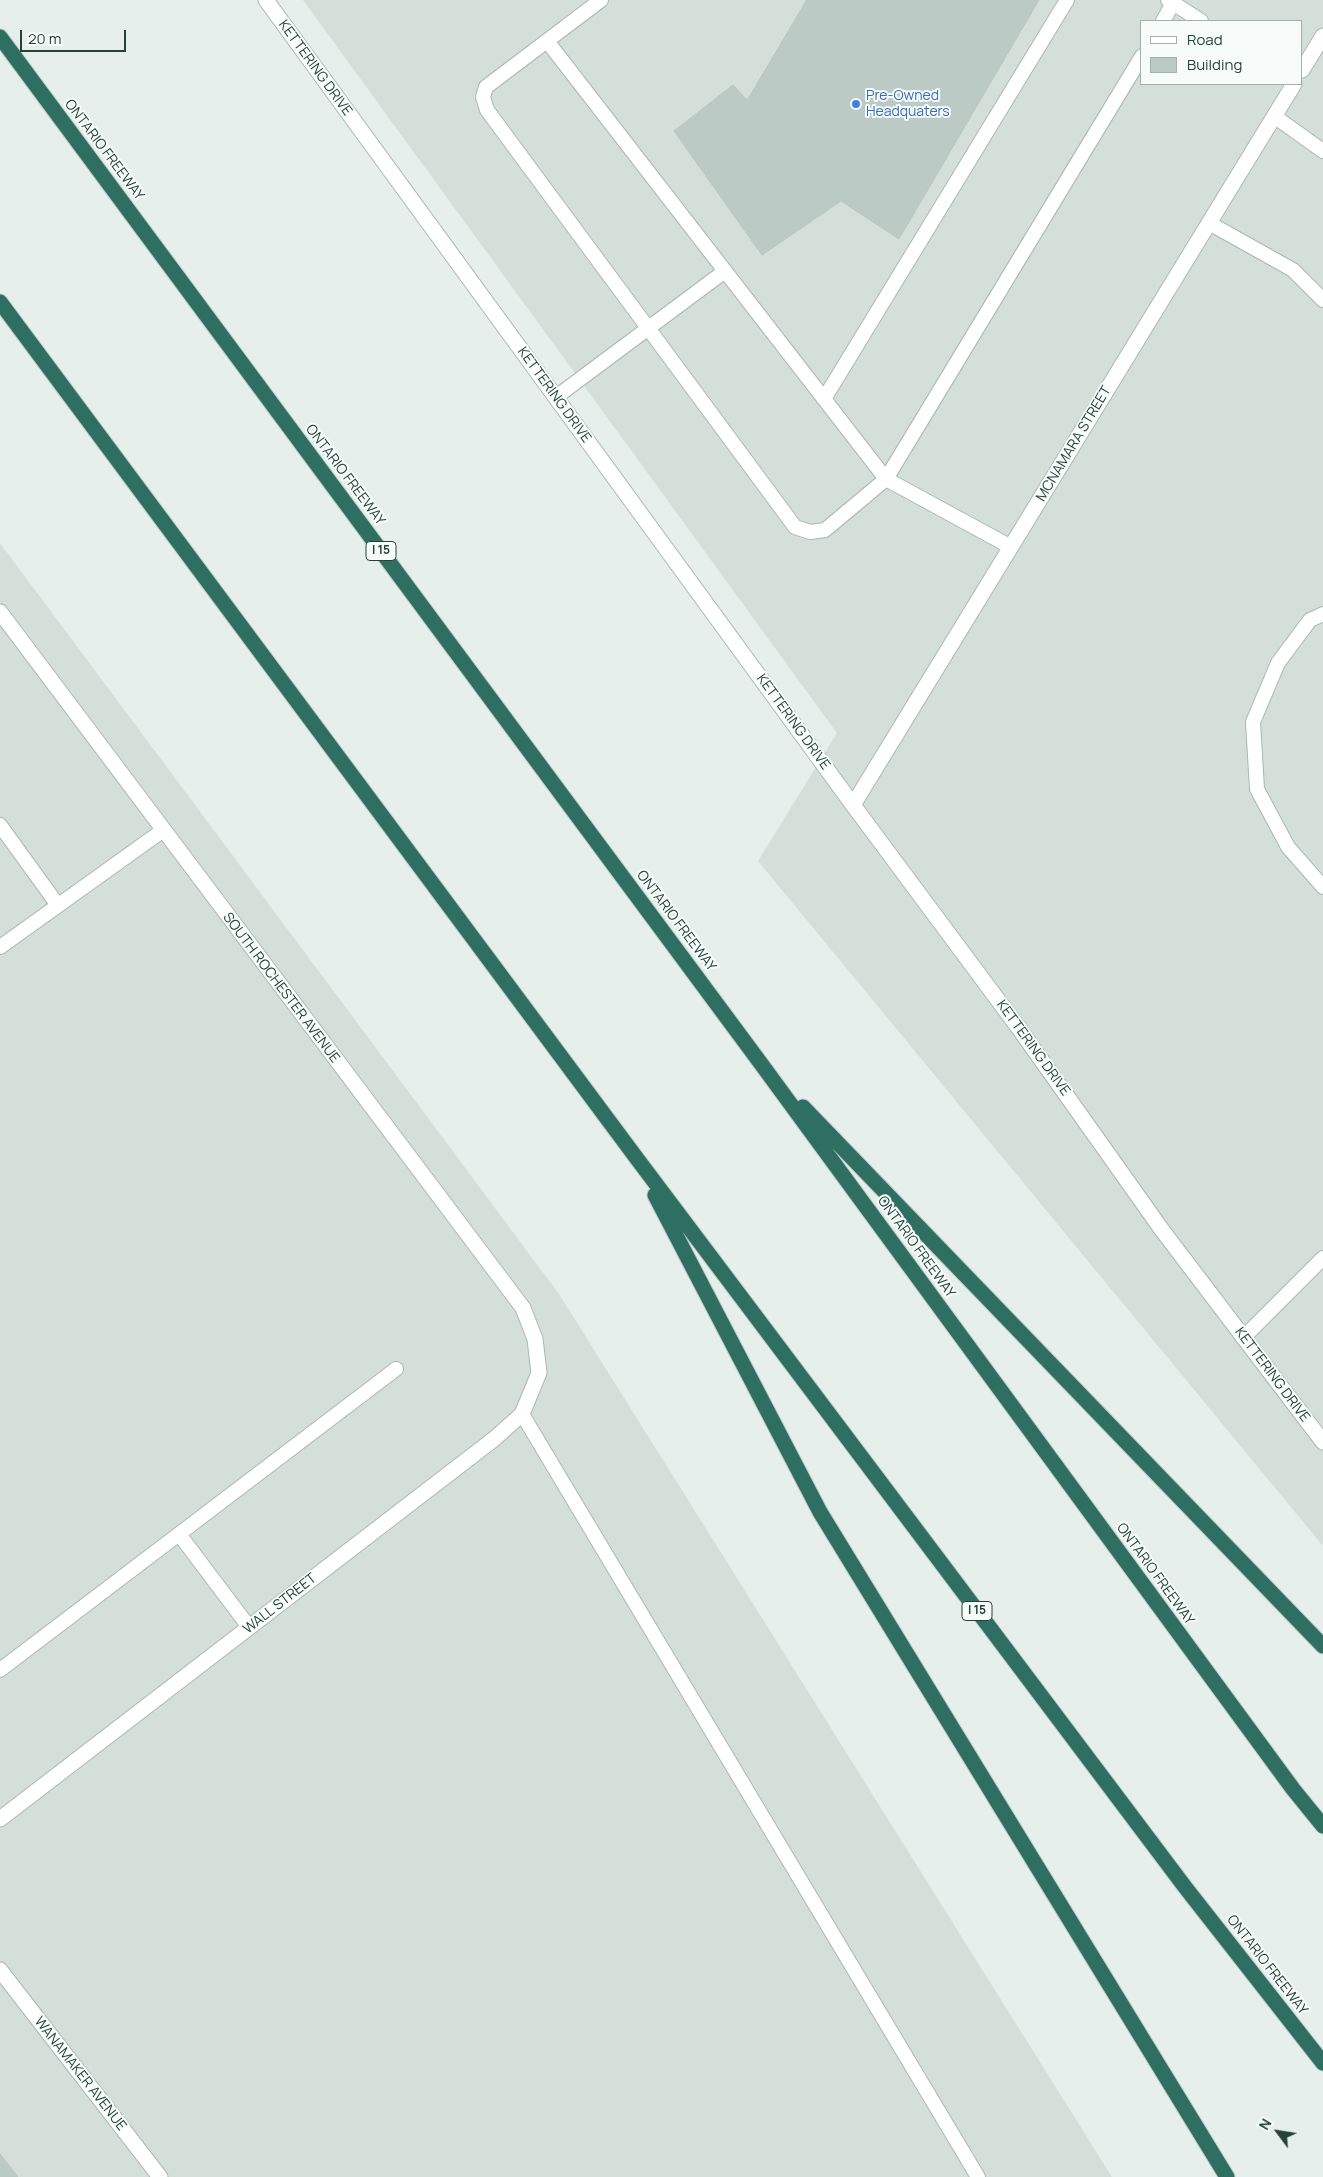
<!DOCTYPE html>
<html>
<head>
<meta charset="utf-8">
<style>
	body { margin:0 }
	#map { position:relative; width:1323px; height:2177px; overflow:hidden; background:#e6efeb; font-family:Manrope,sans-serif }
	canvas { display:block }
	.legend { position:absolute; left:1140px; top:20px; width:162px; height:65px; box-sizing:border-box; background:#f7fbf9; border:1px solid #a3b1ad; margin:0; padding:6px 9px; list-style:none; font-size:15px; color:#24423a }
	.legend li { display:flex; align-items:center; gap:10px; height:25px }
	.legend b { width:25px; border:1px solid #a3b1ad }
	.north { position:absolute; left:1253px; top:2107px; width:50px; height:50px; -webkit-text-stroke:4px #f7fbf9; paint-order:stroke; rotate:301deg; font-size:14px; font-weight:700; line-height:20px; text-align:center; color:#24423a }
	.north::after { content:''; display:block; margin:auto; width:18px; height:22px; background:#24423a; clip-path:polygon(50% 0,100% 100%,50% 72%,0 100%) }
	.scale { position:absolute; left:20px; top:30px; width:106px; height:22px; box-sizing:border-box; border:2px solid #24423a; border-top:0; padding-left:6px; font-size:15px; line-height:18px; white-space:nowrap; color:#24423a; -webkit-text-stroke:4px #f7fbf9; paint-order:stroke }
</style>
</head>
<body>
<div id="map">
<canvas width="1323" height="2177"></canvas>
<ul class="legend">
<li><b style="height:6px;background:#fff"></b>Road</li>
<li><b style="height:14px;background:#bbcac4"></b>Building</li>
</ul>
<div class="north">N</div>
<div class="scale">20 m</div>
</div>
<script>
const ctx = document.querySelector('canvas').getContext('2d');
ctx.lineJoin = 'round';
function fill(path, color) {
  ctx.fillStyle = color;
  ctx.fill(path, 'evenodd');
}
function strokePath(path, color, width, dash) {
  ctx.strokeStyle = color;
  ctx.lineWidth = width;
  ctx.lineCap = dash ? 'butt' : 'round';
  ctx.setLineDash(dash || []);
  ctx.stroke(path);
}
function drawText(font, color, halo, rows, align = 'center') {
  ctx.font = font + ' Manrope,sans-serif';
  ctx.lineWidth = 4;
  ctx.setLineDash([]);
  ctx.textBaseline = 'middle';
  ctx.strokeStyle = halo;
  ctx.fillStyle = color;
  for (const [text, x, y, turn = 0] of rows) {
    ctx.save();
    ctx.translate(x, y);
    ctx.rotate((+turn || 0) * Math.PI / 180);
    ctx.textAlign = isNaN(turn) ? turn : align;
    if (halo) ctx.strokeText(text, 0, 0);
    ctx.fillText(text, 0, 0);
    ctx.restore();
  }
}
fill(new Path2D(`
	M303 0H1323V1546L758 861 837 733ZM1142 21H1302V84H1142Z
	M0 543 559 1294 1112 2177H0Z`), '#d4dfda');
const building = new Path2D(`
	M807 0H1039L899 239 841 201 762 255 674 131 733 85 747 100Z
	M0 2154 18 2177H0Z`);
fill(building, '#bbcac4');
strokePath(building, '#b8c9c2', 1);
const service = new Path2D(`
	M601 0 486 87 483 97 487 110 795 527 810 532 825 530 886 479 1142 56
	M1173 3 1201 21
	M1163 21 1173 3 1168 0
	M547 41 886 479 1011 547
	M1274 116 1323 151
	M1209 223 1293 270 1323 300
	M556 397 725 271
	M824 399 1067 0
	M1323 614 1310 620 1278 663 1253 722 1257 789 1288 847 1323 887
	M0 825 57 904
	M0 947 162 831
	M1243 1338 1323 1258
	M522 1414 978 2177
	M179 1534 396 1369
	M0 1670 179 1534 249 1627`);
const minor = new Path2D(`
	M266 0 853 805 1018 1027 1162 1230 1323 1442
	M1302 70 1323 36
	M0 612 523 1308 535 1339 539 1373 522 1414 494 1439 0 1819
	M853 805 1294 84`);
const tertiary = new Path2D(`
	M0 1970 160 2177`);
const motorway = new Path2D(`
	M0 37 762 1065 1293 1789 1323 1826
	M0 302 635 1156 1185 1887 1323 2063
	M803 1107 1323 1646
	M655 1195 820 1512 1227 2177`);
strokePath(service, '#a8b8b2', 16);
strokePath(minor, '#a8b8b2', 17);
strokePath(tertiary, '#a8b8b2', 17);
strokePath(motorway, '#c2cac8', 17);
strokePath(service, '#fff', 14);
strokePath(minor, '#fff', 15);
strokePath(tertiary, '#fff', 15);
strokePath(motorway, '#2f6f62', 15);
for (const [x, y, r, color] of [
	[856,104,5,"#3f7fe0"]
]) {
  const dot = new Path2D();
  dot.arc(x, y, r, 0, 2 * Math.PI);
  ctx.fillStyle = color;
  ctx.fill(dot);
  strokePath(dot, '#f7fbf9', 2);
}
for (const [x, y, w] of [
	[381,551,30],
	[977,1611,30]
]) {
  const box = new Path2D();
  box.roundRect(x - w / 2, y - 9.5, w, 19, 4);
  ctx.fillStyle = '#f7fbf9';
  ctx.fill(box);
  strokePath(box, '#24423a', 1);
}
drawText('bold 12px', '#24423a', null, [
	["I 15",381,551],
	["I 15",977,1611]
]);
drawText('14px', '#24423a', '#f7fbf9', [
	["KETTERING DRIVE",315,68,54],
	["ONTARIO FREEWAY",104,150,53],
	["KETTERING DRIVE",554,395,54],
	["MCNAMARA STREET",1074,444,-59],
	["ONTARIO FREEWAY",345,475,53],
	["KETTERING DRIVE",793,722,54],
	["ONTARIO FREEWAY",676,921,53],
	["SOUTH ROCHESTER AVENUE",281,988,53],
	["KETTERING DRIVE",1033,1048,54],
	["ONTARIO FREEWAY",916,1247,54],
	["KETTERING DRIVE",1272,1375,53],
	["ONTARIO FREEWAY",1155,1574,54],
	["WALL STREET",280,1604,-38],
	["ONTARIO FREEWAY",1267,1965,52],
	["WANAMAKER AVENUE",80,2074,52]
]);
drawText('14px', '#366cbe', '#f7fbf9', [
	["Pre-Owned",866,96],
	["Headquaters",866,112]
], 'left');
</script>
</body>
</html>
